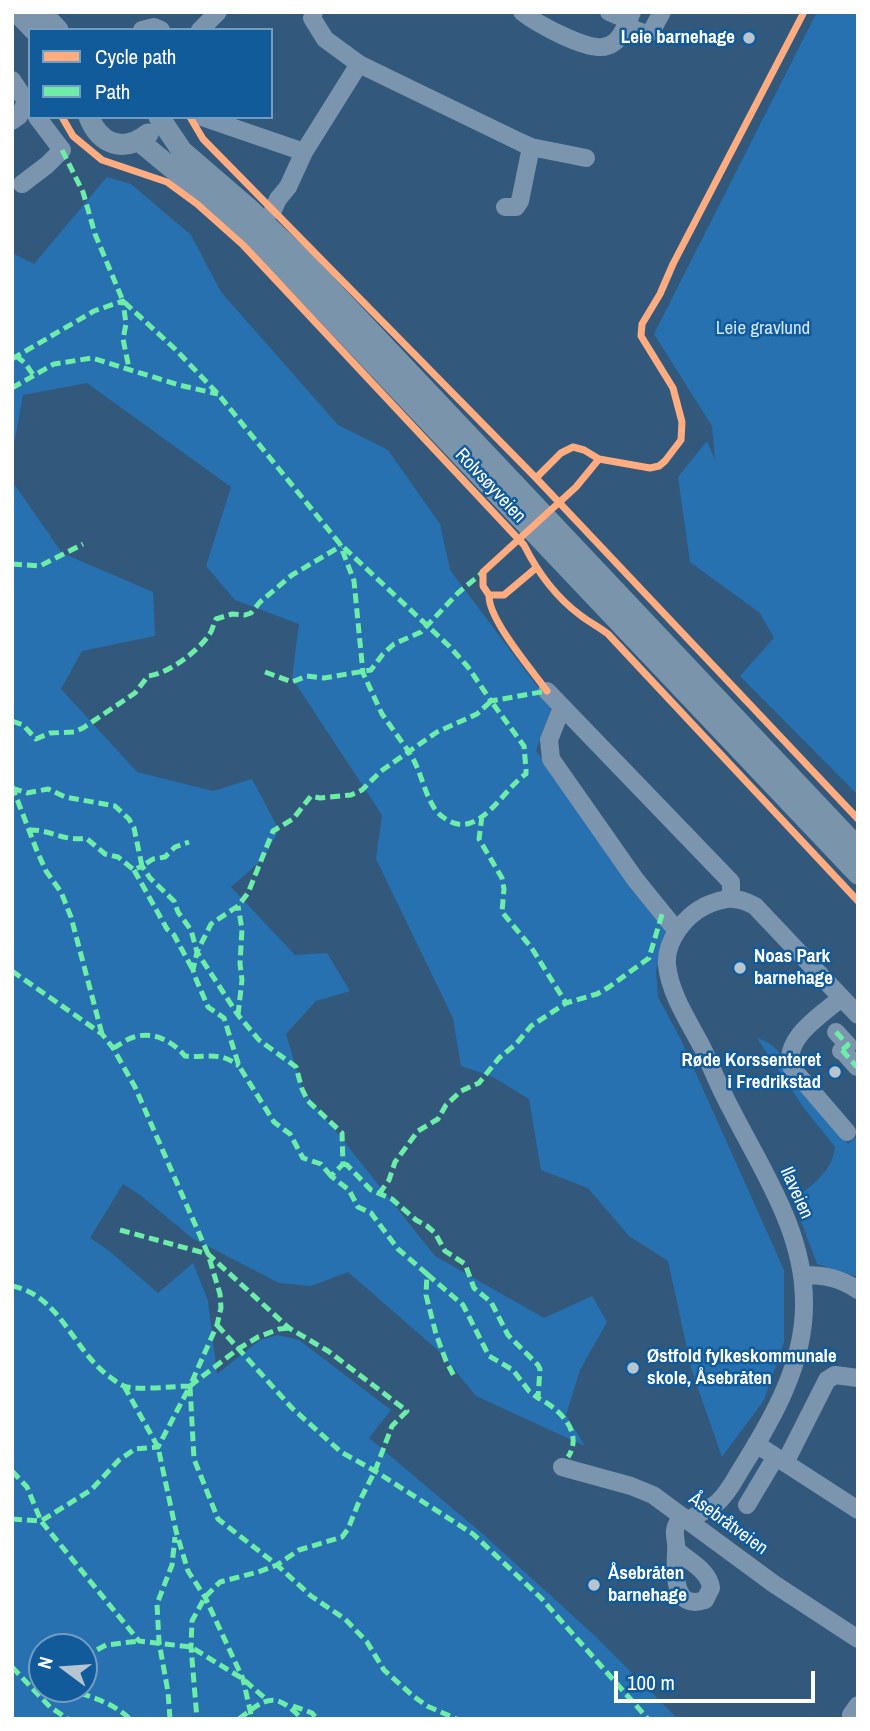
<!DOCTYPE html>
<html>
<head>
<meta charset="utf-8">
<style>
	body { margin:0 }
	#map { position:relative; width:870px; height:1731px; overflow:hidden; background:#32597c; font-family:"Archivo Narrow",sans-serif }
	canvas { display:block }
	.frame { position:absolute; inset:0; border:14px solid #fff; pointer-events:none }
	.legend { position:absolute; left:28px; top:28px; width:245px; height:91px; box-sizing:border-box; background:#125b9b; border:2px solid #719dc3; margin:0; padding:9px 12px; list-style:none; font-size:21px; color:#fff }
	.legend li { display:flex; align-items:center; gap:14px; height:35px }
	.legend b { width:35px; border:2px solid #719dc3 }
	.north { position:absolute; left:28px; top:1633px; width:70px; height:70px; box-sizing:border-box; background:#125b9b; border:2px solid #719dc3; border-radius:50%; rotate:286deg; font-size:19px; font-weight:700; line-height:28px; text-align:center; color:#fff }
	.north::after { content:''; display:block; margin:auto; width:24px; height:32px; background:#b7c5d1; clip-path:polygon(50% 0,100% 100%,50% 72%,0 100%) }
	.scale { position:absolute; left:614px; top:1671px; width:201px; height:32px; box-sizing:border-box; border:4px solid #fff; border-top:0; padding-left:9px; font-size:21px; line-height:24px; white-space:nowrap; color:#fff; -webkit-text-stroke:5px #125b9b; paint-order:stroke }
</style>
</head>
<body>
<div id="map">
<canvas width="870" height="1731"></canvas>
<div class="frame"></div>
<ul class="legend">
<li><b style="height:9px;background:#ffac80"></b>Cycle path</li>
<li><b style="height:9px;background:#6deda7"></b>Path</li>
</ul>
<div class="north">N</div>
<div class="scale">100 m</div>
</div>
<script>
const ctx = document.querySelector('canvas').getContext('2d');
ctx.lineJoin = 'round';
function fill(path, color) {
  ctx.fillStyle = color;
  ctx.fill(path, 'evenodd');
}
function strokePath(path, color, width, dash) {
  ctx.strokeStyle = color;
  ctx.lineWidth = width;
  ctx.lineCap = dash ? 'butt' : 'round';
  ctx.setLineDash(dash || []);
  ctx.stroke(path);
}
function drawText(font, color, halo, rows, align = 'center') {
  ctx.font = font + ' "Archivo Narrow",sans-serif';
  ctx.lineWidth = 5;
  ctx.setLineDash([]);
  ctx.textBaseline = 'middle';
  ctx.strokeStyle = halo;
  ctx.fillStyle = color;
  for (const [text, x, y, turn = 0] of rows) {
    ctx.save();
    ctx.translate(x, y);
    ctx.rotate((+turn || 0) * Math.PI / 180);
    ctx.textAlign = isNaN(turn) ? turn : align;
    if (halo) ctx.strokeText(text, 0, 0);
    ctx.fillText(text, 0, 0);
    ctx.restore();
  }
}
fill(new Path2D(`
	M817 12H851L858 16V795L740 676 774 638 760 613 690 562 678 477 707 441 715 460 712 426 654 334Z
	M107 177 131 184 191 235 221 292 338 425 388 450 440 524 450 570 552 706 536 751 670 917 656 971 658 997 681 1040 784 1270V1342L764 1400 722 1457 692 1371 668 1261 629 1236 588 1188 541 1170 529 1099 493 1077 461 1066 453 1018 376 859 382 815 292 678 299 624 235 600 206 566 231 487 87 383 23 395 12 455V253L34 264Z
	M12 481 62 553 153 592 155 636 82 651 61 689 137 772 213 791 252 779 279 830 263 859 231 887 295 955 327 953 350 991 316 1001 286 1034 303 1090 435 1256 544 1318 592 1296 607 1322 580 1370 566 1415 585 1446 476 1396 440 1352 348 1272 311 1286 279 1283 192 1238 140 1195 123 1184 90 1238 108 1250 158 1293 193 1263 208 1301 217 1374 260 1340 278 1335 299 1340 391 1410 369 1438 484 1535 595 1636 678 1719H12ZM42 1647H84V1689H42Z
	M757 1038C774 1044 780 1051 788 1067L848 1144 858 1135V1277L817 1264 793 1200C811 1186 833 1171 835 1147L804 1108Z`), '#2771b1');
strokePath(new Path2D(`
	M314 12 312 18 325 39 359 64 520 142 531 147 586 158
	M522 12C536 23 589 53 607 46 621 42 626 25 632 12
	M609 12 628 20
	M625 26 646 34 651 32 662 12
	M142 30 154 27 161 30
	M200 30 218 12
	M12 80 30 107
	M202 117 304 152 359 64
	M12 121 19 116 26 102
	M22 184 47 165 62 150 37 117
	M505 207H516L520 201 531 147
	M273 210 278 199 288 187 304 152
	M547 691 731 882V897
	M562 707 549 740 551 759 635 879 677 931
	M841 998C823 1014 781 1039 792 1068L847 1132
	M836 1032 848 1045 841 1051
	M842 1050 857 1067
	M803 1275C825 1275 840 1278 858 1290
	M756 1444 858 1510
	M785 1463 827 1380 835 1375 858 1378
	M562 1467 631 1486 653 1495 774 1584 858 1639
	M747 1505 775 1458
	M688 1521C697 1513 710 1510 719 1501 729 1492 736 1477 743 1466 773 1418 804 1364 804 1305 805 1233 763 1172 731 1109 720 1089 712 1068 702 1047 689 1022 670 994 667 965 665 941 685 916 705 906 725 897 736 896 755 906L858 1015
	M677 1550C689 1562 709 1570 711 1588L705 1600C673 1611 675 1573 676 1554 678 1535 669 1534 682 1516
	M851 1715 858 1705`), '#7c95ae', 18);
strokePath(new Path2D(`
	M17 12 34 30
	M41 12 58 30
	M89 117C100 145 124 153 148 134
	M159 117 182 151 247 207 303 260 858 848
	M139 141 236 221 291 276 858 874`), '#7a94ab', 21);
strokePath(new Path2D(`
	M62 150 83 192 95 234 123 301 175 349 218 394 340 544 449 646 468 667 491 701 547 691
	M16 356 25 363 34 376
	M12 359 94 311 123 301 126 324 123 339 129 368
	M12 388 54 364 92 358 179 385 218 394
	M12 564 40 566 83 544
	M265 672 292 682 307 676 324 678 371 670 383 654 394 644 421 632 458 593 483 572
	M12 721 23 725 36 739 50 733 74 732 83 728 135 693 148 676C168 674 197 652 209 635 213 630 213 624 216 619L232 614 245 615 251 613 260 602 292 575 341 546
	M12 786 37 851 46 871 61 892 71 917 102 1034
	M12 788 27 793 48 789 65 797 115 806 129 819 134 828 142 866 153 859 165 857 175 847 189 842
	M482 816 479 839 502 878 504 889 502 912 531 947 566 1003
	M29 830C49 829 64 842 86 838L105 854 118 857 134 870 142 866 150 878 174 901 178 912 191 930 197 952 238 1015 259 1040 296 1067 302 1089 308 1101 342 1133 343 1164 331 1176 349 1190 358 1207 371 1213 398 1249 427 1274 426 1295 436 1334 446 1361 454 1376
	M134 870 167 929 174 935 193 970
	M12 971 102 1034 113 1048 135 1087 208 1254 220 1294 221 1308 217 1325 190 1386 194 1459 218 1519 277 1565 311 1596 345 1619 367 1642 384 1670 413 1696 427 1706 457 1719
	M238 1015 242 980 240 964 242 929 238 906
	M836 1032 848 1045 841 1051
	M113 1048C120 1045 126 1039 134 1037 154 1031 172 1041 185 1056 207 1058 220 1051 239 1066
	M842 1050 857 1067
	M343 1164 347 1165 371 1190 392 1199 416 1220 427 1226 435 1233 445 1251 465 1264 474 1288 491 1302 508 1335 538 1365 540 1369 538 1398C560 1409 584 1433 568 1457
	M331 1176 321 1164 303 1158 290 1134 274 1122 239 1066 224 1018 208 1007 196 979 193 970 197 952 211 924 238 906 248 893 273 831 293 819 311 796 320 798 351 795 362 790 381 771 437 732 477 714 491 701 524 746 526 770V774C504 788 480 838 449 821 442 817 437 813 433 806 423 789 420 768 409 752L382 714 363 673 354 581 340 544
	M379 1194 389 1180 395 1162 418 1131 438 1119 446 1105 461 1091 479 1083 499 1058 516 1044 531 1026 566 1003 597 994 609 987 649 958 663 911
	M120 1230 208 1254 289 1328 328 1351 407 1411 392 1426 375 1471 358 1504 348 1529 342 1537 299 1550 277 1565 258 1572 220 1582 205 1597 192 1621 191 1647 197 1719
	M427 1274 463 1305 489 1356 513 1370 529 1391 538 1398
	M12 1286C60 1295 74 1352 110 1377 114 1380 120 1385 124 1386 138 1391 174 1386 190 1386
	M217 1325 292 1408 341 1452 375 1471 473 1534 541 1598 648 1719
	M124 1386 158 1447 176 1531 188 1571 205 1597 243 1679 252 1719
	M12 1471 27 1487 41 1521 91 1490 119 1460 135 1449 158 1447 190 1386 238 1349 258 1337 279 1329 289 1328
	M12 1519 41 1521 139 1641 191 1647 243 1679 266 1699
	M84 1657 106 1645 139 1641
	M12 1667 50 1707 68 1719
	M66 1689C89 1696 112 1702 130 1719
	M293 1706 312 1713 317 1719
	M170 1719 168 1692 159 1642 157 1604 172 1565 175 1537
	M239 1719C267 1697 275 1691 302 1719`), '#6deda7', 5, [10, 5]);
strokePath(new Path2D(`
	M62 117 73 136 102 160 167 182 197 204 243 245 524 545C537 571 556 597 580 615 589 622 599 627 608 634L858 901
	M190 117 203 139 536 478 858 819
	M536 478 561 453 573 447 584 450 599 459 650 468 659 466 665 461 681 440 682 422 673 388 641 336 642 324 660 294 673 264 804 12
	M536 568 504 595H489C488 619 531 669 547 691
	M489 595 483 586V572L576 487 599 459`), '#ffac80', 7);
for (const [x, y, r, color] of [
	[749,38,7,"#b7c5d1"],
	[740,968,7,"#b7c5d1"],
	[835,1072,7,"#b7c5d1"],
	[633,1368,7,"#b7c5d1"],
	[594,1585,7,"#b7c5d1"]
]) {
  const dot = new Path2D();
  dot.arc(x, y, r, 0, 2 * Math.PI);
  ctx.fillStyle = color;
  ctx.fill(dot);
  strokePath(dot, '#125b9b', 2.5);
}
drawText('bold 19px', '#fff', '#125b9b', [
	["Leie barnehage",735,38,"right"],
	["Noas Park",754,957],
	["barnehage",754,979],
	["Røde Korssenteret",821,1061,"right"],
	["i Fredrikstad",821,1083,"right"],
	["Østfold fylkeskommunale",647,1357],
	["skole, Åsebråten",647,1379],
	["Åsebråten",608,1574],
	["barnehage",608,1596]
], 'left');
drawText('19px', '#cfe8fd', '#125b9b', [
	["Leie gravlund",763,329]
]);
drawText('19px', '#fff', '#125b9b', [
	["Rolvsøyveien",490,486,47],
	["Ilaveien",796,1193,66],
	["Åsebråtveien",728,1524,36]
]);
</script>
</body>
</html>
